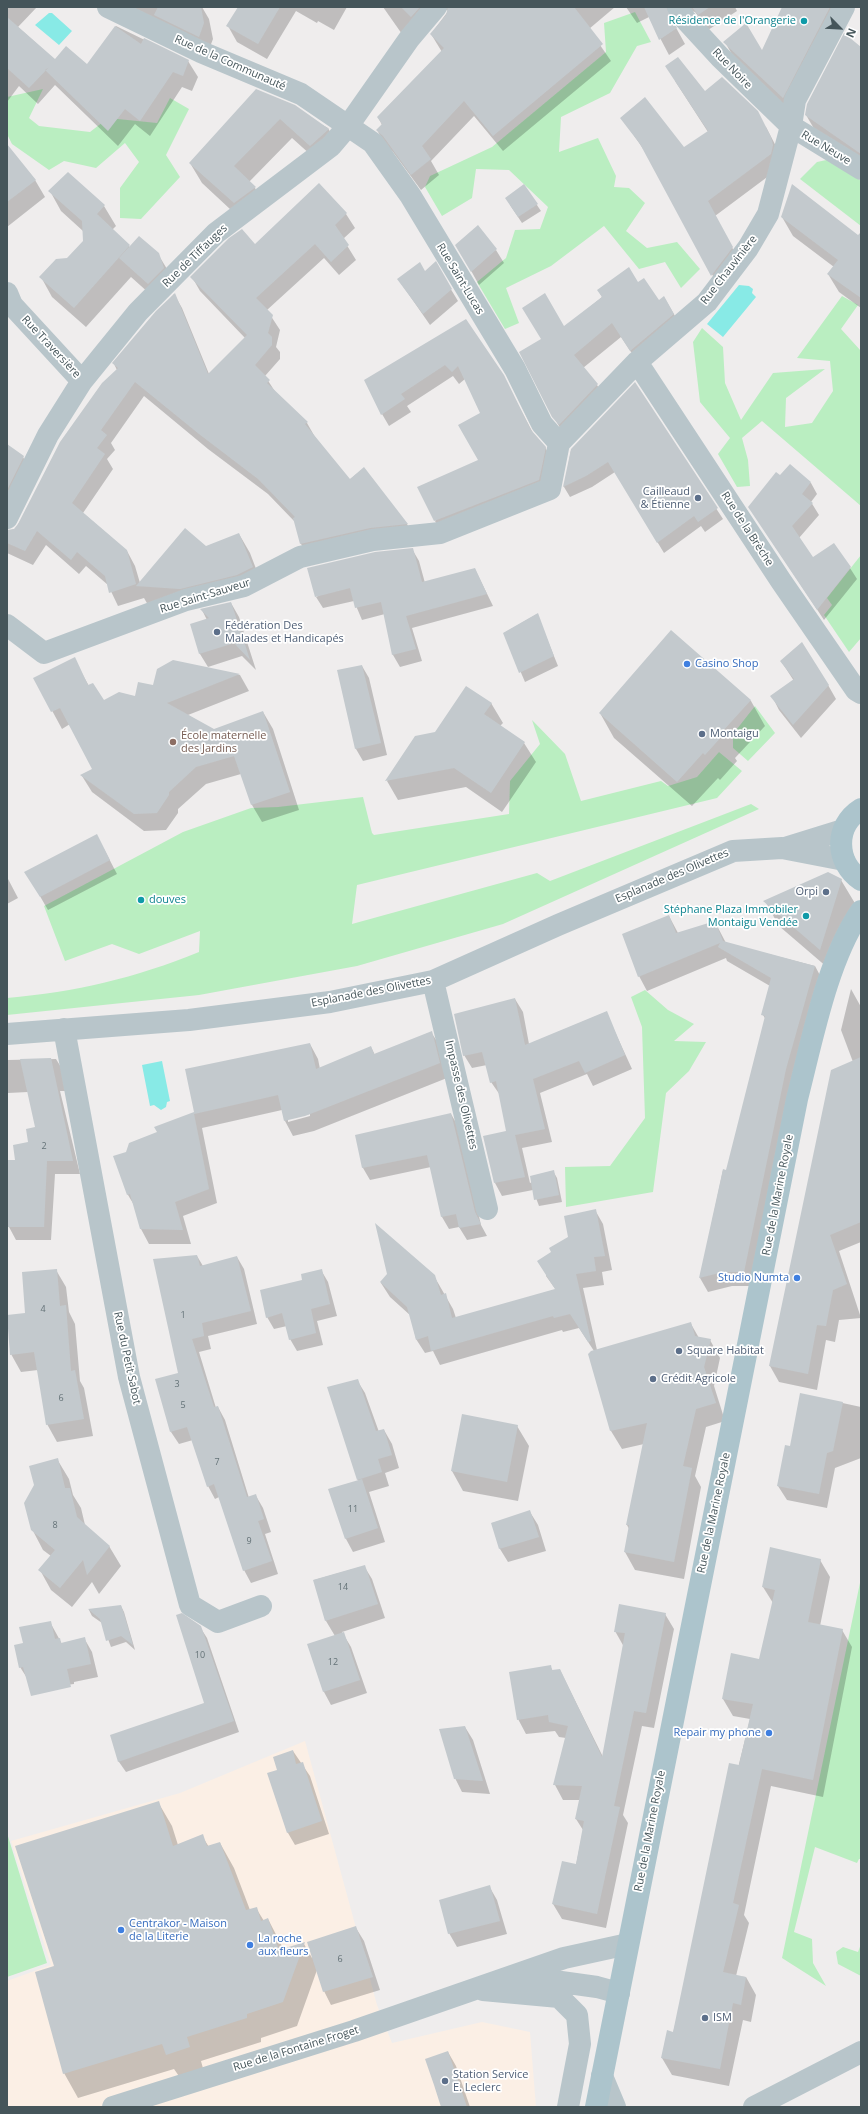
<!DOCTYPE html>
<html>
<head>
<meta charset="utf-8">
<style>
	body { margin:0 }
	#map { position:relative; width:868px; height:2114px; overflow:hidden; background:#efeded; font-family:"Open Sans",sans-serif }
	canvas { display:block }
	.frame { position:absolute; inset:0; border:8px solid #45555a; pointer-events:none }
	.north { position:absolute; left:820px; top:8px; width:40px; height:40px; -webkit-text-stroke:3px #fff; paint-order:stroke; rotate:114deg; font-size:11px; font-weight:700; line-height:16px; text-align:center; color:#45555a }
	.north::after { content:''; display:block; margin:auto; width:14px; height:18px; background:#45555a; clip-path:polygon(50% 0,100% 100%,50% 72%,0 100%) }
</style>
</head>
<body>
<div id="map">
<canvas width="868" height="2114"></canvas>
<div class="frame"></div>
<div class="north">N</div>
</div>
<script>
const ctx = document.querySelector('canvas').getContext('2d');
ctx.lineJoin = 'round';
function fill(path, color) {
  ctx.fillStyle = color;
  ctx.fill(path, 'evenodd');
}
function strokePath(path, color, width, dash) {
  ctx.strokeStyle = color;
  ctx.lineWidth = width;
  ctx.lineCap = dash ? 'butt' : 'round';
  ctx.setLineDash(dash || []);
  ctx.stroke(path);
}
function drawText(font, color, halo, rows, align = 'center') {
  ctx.font = font + ' "Open Sans",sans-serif';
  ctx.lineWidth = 3.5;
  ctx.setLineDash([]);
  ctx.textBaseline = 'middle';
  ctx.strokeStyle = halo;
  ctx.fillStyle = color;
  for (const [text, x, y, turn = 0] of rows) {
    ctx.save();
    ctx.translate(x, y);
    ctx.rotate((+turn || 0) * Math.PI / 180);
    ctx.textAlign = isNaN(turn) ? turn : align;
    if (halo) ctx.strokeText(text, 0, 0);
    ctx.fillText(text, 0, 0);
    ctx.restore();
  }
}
fill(new Path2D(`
	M305 1741 377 2005 392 2043 482 2022 530 2032 536 2107H7V1981L51 1965 11 1841 180 1793Z`), '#fbefe5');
fill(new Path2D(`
	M635 12 651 42 637 46 610 93 561 117 559 152 598 138 616 176 614 187 629 188 645 203 626 231 647 248 677 242 700 269 681 288 665 262 639 269 604 226 551 266 506 288 519 323 505 329 477 282 506 258 515 230 540 229 548 207 509 170 476 169 472 198 442 216 425 187 430 176 492 147 606 52 604 23Z
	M43 89 29 118 39 126 90 132 108 118 157 123 170 98 189 109 166 155 180 177 141 219 120 218V188L139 162 125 143 96 168 64 161 49 170 12 144 7 134V97Z
	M831 159 861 181V226L800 179 817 162Z
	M842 296 858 305 841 329 861 351V506L762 421 742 438 748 460 750 486 737 487 718 454 730 438 700 402 693 342 702 328 723 347 725 383 741 420 773 373 825 369 786 398 785 427 812 423 833 391 830 361 797 358Z
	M861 555V638L849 652 824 615 832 605 827 598Z
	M755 706 775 733 748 761 733 748V734Z
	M532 720 565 754 581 801 661 781 668 786 697 777 719 752 742 771 717 798 357 885 352 924 537 873 550 881 751 804 759 809 503 924 357 966 199 995 7 1015V998C76 992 135 978 199 952L200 931 139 954 112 944 65 961 44 906 183 832 251 808 278 807 363 797 372 833 374 835 509 814 510 781 540 744Z
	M645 990 668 1010 694 1024 674 1041 706 1042 689 1071 666 1093 653 1192 566 1207 565 1167 610 1166 645 1118 642 1027 631 997Z
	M861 1578V1859H859L857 1863 815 1847 794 1932 812 1939 813 1963 826 1986 782 1958Z
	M7 1833 47 1963 7 1977Z
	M861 1944V1976L838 1964 836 1952 843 1947 858 1952Z`), '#baeec1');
fill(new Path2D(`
	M49 13H52L72 31 59 45 35 25Z
	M739 285 749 286 753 289 752 293 756 297 723 337 707 324Z
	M162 1061 170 1101 167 1102 166 1107 161 1110 154 1105 150 1106 142 1065Z`), '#88eae6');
fill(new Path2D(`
	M7 7H37L18 27 55 60 87 66 116 26 188 61 198 77 192 91 182 87 150 136 135 124 118 146 55 85 38 104 19 86 7 102Z
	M108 7H202L209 19 213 39 208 52Z
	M239 7H347L334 30 318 21 317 23 296 11 267 59 237 42 228 26Z
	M383 7H615L589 29 611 61 503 151 474 116 431 161 439 175 421 190 393 152 386 146 377 130 382 125 378 117 442 52 431 34 449 10 440 11 409 44Z
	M626 7H735L737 11 708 30 695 12 687 10 676 17 674 24 685 44 669 55 649 17 637 23Z
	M784 7H849L793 115 735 60 725 42 762 52Z
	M861 48V164L816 132 806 115Z
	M675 81 705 92 766 127 779 152 778 169 715 216 740 262 720 289 648 156 622 118 684 149 708 132Z
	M257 90 328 128 339 148 322 165 292 138 249 182 255 188 266 208 245 223 202 183 190 163Z
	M7 166 35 180 45 197 7 227Z
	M68 173 104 206 116 226 112 230 130 247 158 254 170 274 160 303 131 277 86 327 52 297 41 277 68 259 84 241 83 231 61 211 50 191Z
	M319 185 346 214 355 228 343 239 356 260 339 275 324 258 267 310 280 330 276 347 280 352V359L265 376 276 393 307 423 315 437 349 480 364 468 407 524 415 538 310 558 301 544 295 522 268 494 208 449 144 396 111 443 115 450 107 459 113 469 83 513 127 551 135 566 140 583 205 547 239 534 250 553 263 587 148 605 144 598 118 606 108 585 86 566 79 574 46 545 33 565 7 553V531L15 529 117 370 114 364 174 294 182 308 209 374 245 338 200 291 192 277 255 245Z
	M524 186 541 211 522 223 510 205Z
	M782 217 861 238V308L839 292 828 274 834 267 793 236Z
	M496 250 504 263 479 285 464 258Z
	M435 263 458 301 430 325 398 279 425 272Z
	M637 283 659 301 664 297 682 328 639 364 621 337 583 368 597 385 606 399 562 431 553 416 564 328 602 297 598 290Z
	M466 320 503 376 533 433 545 447 552 460 546 492 442 533 435 521 479 461 481 414 465 379 459 384 453 376 407 406 411 412 389 426 382 414Z
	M635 384 723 519 705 532 701 526 664 553 615 472 592 487 570 497 564 487 571 450Z
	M7 445 23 457 31 471 7 520Z
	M790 466 811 483 817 494 811 502 819 515 799 538 813 558 850 568 857 579 824 620 749 507Z
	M412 549 419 561 425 583 475 569 493 606 412 628 422 661 400 667 393 655 385 614 362 620 354 601 323 608 316 597Z
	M231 603 239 617 256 670 242 656 208 667 200 654 191 625 207 620 202 610Z
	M537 614 558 666 525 682 504 633Z
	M671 631 751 701 765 726 735 758 737 761 720 780 718 778 692 806 614 738 600 713Z
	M74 659 89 686 103 701 135 698 154 686 173 661 240 675 249 691 188 715 213 730 263 712 273 729 299 810 262 822 252 805 241 774 206 784 178 809V813L166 830 144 831 92 792 82 776 94 770 70 724 62 729 35 679Z
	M781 661 828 685 836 699 801 738 779 710 772 696 794 681Z
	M362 666 369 678 387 755 363 761 356 749 338 671Z
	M491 703 503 723 500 726 524 743 536 762 502 812 466 787 398 800 387 781 415 737 436 733Z
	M104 849 117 874 48 910 26 872Z
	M7 877 18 898 7 904Z
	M841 880 856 905 835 974 779 926 765 901Z
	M669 916 678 933 715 922 726 943 815 966 823 981 752 1286H732L708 1292 700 1278 723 1170 727 1171 766 1020 763 1015 770 986 727 961 726 958 647 991 639 976Z
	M851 989 861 1007V1242L839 1251 861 1318 839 1320 835 1342 826 1340 817 1390 779 1382 770 1366 853 1062 841 1030Z
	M515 999 523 1012 529 1044 606 1012 632 1069 593 1086 587 1074 540 1093 552 1142 522 1148 530 1183 553 1171 557 1178 562 1202 539 1206 533 1190 502 1196 495 1183 507 1132 500 1095 491 1082 487 1065 472 1068 464 1055Z
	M431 1032 440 1046 447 1078 314 1131 293 1136 285 1121 282 1110 202 1128 217 1203 183 1216 191 1244H149L141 1229 134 1205 128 1195 115 1157 127 1153 310 1044 318 1059 320 1069 371 1047 375 1055ZM310 1114V1116L288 1122V1119Z
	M56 1059 64 1072 67 1091H60L80 1174H55L51 1240H16L9 1227H7V1162H17L29 1143 36 1128 28 1092 8 1093 7 1091V1060Z
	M451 1114 458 1126 481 1225 487 1236 467 1240 459 1227 449 1229 442 1217 431 1167 370 1180 363 1168 357 1136Z
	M595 1210 603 1224 612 1270 602 1272 604 1285 583 1288 597 1350 691 1324 699 1338 710 1340 720 1358 714 1386 725 1421 706 1427 695 1476 701 1487 684 1579 635 1570 625 1552 629 1529 627 1525 644 1444 622 1449 611 1431 589 1354 594 1351 579 1328 563 1332 562 1330 440 1365 433 1351 425 1353 416 1339 411 1316 390 1297 381 1283 434 1276 453 1309 456 1318 556 1290 546 1276 553 1253Z
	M197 1256 203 1266 237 1257 244 1269 257 1324 208 1336 211 1349 199 1352 216 1408 218 1407 225 1420 249 1498 256 1496 263 1508 271 1532 265 1534 278 1574 251 1583 244 1570 219 1497 215 1499 208 1486 193 1440 179 1444 171 1432Z
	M56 1270 66 1287 69 1312 75 1324 80 1381 84 1388 93 1436 57 1442 47 1424 38 1370 21 1372 11 1354Z
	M321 1270 328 1282 337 1316 317 1321 323 1345 297 1351 290 1339 287 1326 274 1329 267 1317 304 1281Z
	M357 1380 365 1393 379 1432 384 1430 392 1444 399 1468 385 1473 389 1486 369 1492 385 1542 353 1552 346 1539 330 1490 358 1481Z
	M801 1394 861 1407V1458L835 1468 827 1508 787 1500 778 1486 791 1447Z
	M517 1426 529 1446 518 1501 463 1491 452 1471Z
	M57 1459 69 1479 73 1495 81 1508 85 1525 109 1546 121 1566 99 1594 92 1582 72 1607 51 1590 40 1570 51 1556 43 1550 32 1529Z
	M530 1512 538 1525 546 1551 508 1562 500 1549 492 1523Z
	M820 1560 830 1577 820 1626 842 1630 852 1647 823 1797 771 1786 744 1915 749 1923 736 1976 746 1977 756 1995 751 2022 743 2020 729 2086 672 2075 662 2058 673 2033 750 1719 733 1716 723 1699 760 1660 773 1603 763 1587Z
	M364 1566 372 1579 385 1618 342 1632 351 1647 367 1693 331 1705 324 1692 308 1645 335 1636 326 1621 314 1580Z
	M121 1606 124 1612 135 1650 126 1642 111 1647 102 1623 92 1616 89 1610Z
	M665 1614 674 1629 654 1728 642 1726 623 1815 628 1823 606 1928 562 1919 553 1904 563 1862 576 1865 583 1830 576 1819 580 1800H563L555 1785 566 1738 559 1737 555 1731 526 1734 518 1719 550 1666 553 1671 560 1670 603 1757 624 1647 615 1631Z
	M50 1622 62 1644 84 1638 92 1652 98 1677 74 1682V1684L34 1689 20 1667 24 1644Z
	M200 1627 207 1638 239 1732 126 1772 119 1762 111 1736 206 1704Z
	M465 1727 473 1740 490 1794 462 1792 455 1778Z
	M293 1751 310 1776 329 1834 295 1845 288 1833 278 1770Z
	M158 1802 172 1826 178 1845 202 1836 209 1847 220 1843 234 1868 250 1910 256 1908 264 1921 268 1919 284 1950 304 1944 312 1958 356 1928 364 1941 380 1990 331 2005 324 1991 317 1970 297 2026 261 2038V2042L201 2061 204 2072 181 2079 174 2069 78 2098 64 2073 55 1967Z
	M489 1886 497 1900 507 1934 457 1947 449 1933Z
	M448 2052 456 2066 470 2107H443Z`), '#0003');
fill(new Path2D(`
	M158 7H201L204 23 199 37 154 15Z
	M238 7H280L258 44 226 26Z
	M401 7H420L411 17Z
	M448 7H574L603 44 493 136 464 101 422 146 431 159 411 175 383 136 376 130 382 124 377 117 444 48 430 34 446 15Z
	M644 7H666L677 28 659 40Z
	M692 7H710L698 15Z
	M782 7H830L783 98 723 42 746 23 762 50Z
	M7 17 55 59 66 46 87 64 115 26 141 44 144 38 189 60 183 76 173 72 140 121 125 109 108 131 45 70 49 67 29 88 7 68Z
	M844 33 861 47V154L805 115 807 104Z
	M678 57 705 91 722 77 758 111 771 137 773 145 771 154 708 201 733 247 711 276 640 144 620 118 645 97 684 147 708 131 665 66Z
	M256 89 295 105 329 129 310 146 280 119 234 166 256 187 234 203 189 163Z
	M7 144 36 180 7 202Z
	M68 172 105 205 97 214 130 245 74 308 39 277 56 259 67 258 83 241 82 221 48 191Z
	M319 183 347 213 335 225 349 245 331 262 315 244 256 298 273 315 268 333 272 337V345L255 365 270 380 267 383 308 422 305 424 350 479 364 467 408 524 370 528 300 544 293 518 295 517 258 479 199 434 135 382 101 430 107 435 97 448 105 454 72 503 127 550 136 584 109 593 105 576 77 552 71 560 37 531 25 551 7 543V530L14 529 18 524 60 442 102 383 118 368 112 363 156 311 175 293 208 374 247 335 190 277 229 238 242 229 255 244Z
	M524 184 538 204 518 217 505 198Z
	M792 184 858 235 861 232V298L827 274 838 260 781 217Z
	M478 225 497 249 471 272 455 245Z
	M139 236 159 253 164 268 148 284 119 258Z
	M436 261 452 289 423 314 397 279 420 262 425 271Z
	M629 267 638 282 644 278 659 300 664 296 674 314 630 351 612 323 574 355 598 384 559 425 552 417 519 352 541 339 522 308 545 293 564 326 602 297 597 290Z
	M466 319 504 375 531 430 546 447 539 480 434 521 417 487 478 460 458 425 480 413 458 366 452 372 445 365 401 394 405 399 381 415 364 380Z
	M635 382 718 508 698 522 694 516 657 543 608 462 586 476 563 487 571 449Z
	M7 444 24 456 7 490Z
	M790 464 811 482 802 494 813 503 792 526 813 557 834 543 851 567 817 610 748 507 776 472 780 475Z
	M185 528 206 546 239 533 253 567 237 575 180 589 136 586Z
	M413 548 422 582 475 568 487 594 406 616 416 649 392 655 381 602 355 608 350 588 315 597 307 568 375 552Z
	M231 602 250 660 234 643 199 654 190 624 209 618 200 609Z
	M538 613 554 656 519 673 503 633Z
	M671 630 751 700 721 733 723 735 705 755 703 753 677 782 599 713Z
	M802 642 829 685 793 725 770 696 794 679 780 661Z
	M75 657 88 685 93 683 104 700 119 692 135 696 138 682 153 685 157 669 173 660 240 674 167 703 214 729 263 711 290 792 251 805 234 756 196 767 169 792V795L157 813 134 814 80 775 92 769 60 708 51 712 33 678Z
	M362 665 381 743 355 749 337 670Z
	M466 686 492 703 484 714 525 742 491 793 454 768 385 781 415 736 435 732Z
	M97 834 110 860 40 897 24 872Z
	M828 872 842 879 820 950 763 901Z
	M669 915 676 933 715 921 723 941 815 966 786 1069 744 1272H723L699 1278 723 1169 726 1170 765 1016 761 1015 771 978 718 947 720 943 638 977 622 934Z
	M515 998 525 1045 607 1011 625 1055 585 1073 579 1061 533 1079 545 1129 515 1135 525 1177 494 1183 483 1136 506 1131 496 1081 490 1083 482 1052 463 1056 454 1014Z
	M432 1031 440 1063 305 1116 284 1121 278 1095 194 1114 209 1189 175 1202 183 1230 140 1229 130 1194 127 1195 113 1156 126 1152 129 1143 157 1132 154 1127 194 1112 185 1069 310 1043 316 1069 371 1046 374 1054Z
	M861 1057V1222L830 1235 847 1284 833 1290 826 1326 817 1325 808 1374 769 1366 831 1070Z
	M51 1058 73 1161H47L44 1227H8L7 1160H15L13 1145 28 1142 26 1129 35 1127 20 1059Z
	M451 1113 475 1212 481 1224 459 1228 456 1214 441 1217 427 1155 362 1168 355 1135Z
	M554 1170 559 1195 534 1200 530 1176Z
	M596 1209 605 1256 594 1257 596 1271 576 1274 591 1341 588 1342 570 1314 554 1318 553 1316 431 1351 428 1336 416 1340 407 1307 380 1282 387 1274 375 1223 435 1275 441 1295 446 1293 452 1318 555 1289 537 1261 551 1252 549 1248 568 1237 564 1216Z
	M197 1255 200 1266 237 1256 251 1311 202 1323 204 1336 192 1339 214 1407 218 1406 247 1497 256 1494 264 1519 258 1521 272 1561 243 1571 214 1484 207 1487 187 1427 170 1432 155 1379 178 1373 153 1259Z
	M57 1269 60 1306 66 1305 71 1371 75 1370 84 1419 46 1425 34 1352 10 1355 7 1315 25 1313 22 1272Z
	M322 1269 330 1304 311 1309 316 1333 289 1340 282 1313 266 1318 260 1290 302 1280 301 1274Z
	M691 1322 695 1336 711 1339 704 1367 716 1403 696 1409 683 1466 692 1468 674 1562 624 1552 629 1525H626L647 1423 610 1431 588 1354 591 1351Z
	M358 1379 376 1431 384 1429 392 1455 378 1459 382 1472 357 1480 327 1387Z
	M800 1393 843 1402 833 1451 827 1453 819 1494 777 1486 785 1445 790 1446Z
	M462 1414 518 1425 507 1482 451 1471Z
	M58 1458 65 1488H70L77 1517 110 1546 87 1575 83 1560 60 1588 38 1570 55 1550 31 1530 24 1503 34 1485 29 1466Z
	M362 1479 378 1528 345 1539 328 1489Z
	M530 1510 539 1537 499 1549 491 1523Z
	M770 1547 821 1559 808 1622 843 1629 813 1780 762 1769 733 1903 739 1905 723 1972 746 1977 741 2005 733 2003 720 2069 661 2058 667 2030 673 2032 729 1763 739 1765 753 1704 722 1699 731 1653 759 1659 775 1590 762 1587Z
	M365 1565 378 1604 325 1621 313 1580Z
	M619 1604 666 1613 646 1713 634 1711 614 1806 620 1807 597 1914 552 1904 562 1861 576 1864 584 1821 575 1819 582 1786 553 1785 568 1726 549 1722 548 1715 517 1720 509 1672 551 1665 552 1670 560 1669 602 1757 625 1633 614 1632Z
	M121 1605 124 1614 133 1645 121 1636 106 1641 100 1619 88 1609Z
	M182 1613 201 1626 234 1721 118 1762 110 1735 204 1703 176 1615Z
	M51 1621 55 1639 60 1638 61 1643 85 1637 91 1664 67 1669 71 1687 31 1696 23 1667 19 1668 14 1645 23 1643 19 1627Z
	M344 1632 360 1680 323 1692 307 1644Z
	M465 1726 483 1781 454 1779 439 1729Z
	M293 1750 296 1764 303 1762 322 1821 287 1833 267 1773 277 1770 273 1757Z
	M159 1801 173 1846 203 1834 207 1846 220 1842 246 1910 257 1907 261 1921 268 1918 279 1950 305 1942 283 2002 247 2014V2018L187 2037 190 2047 166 2055 162 2044 63 2074 35 1972 54 1966 15 1846Z
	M490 1885 500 1921 448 1934 439 1900Z
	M356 1926 373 1977 323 1992 307 1942Z
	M448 2051 457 2077 467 2107H441L434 2085 425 2059Z`), '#c3c9cd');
strokePath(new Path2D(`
	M108 7 201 52 301 94 373 143 410 195 515 369 542 424 559 443
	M678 7 685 19 720 57 791 126 861 169
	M7 293 12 305 82 381
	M637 362 781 581 856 690 861 693
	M559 443 637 362 707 302 748 248 768 214 791 126 795 100 844 7
	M7 518 48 435 82 381 138 312 216 233 331 146 348 126 409 39 436 7
	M7 625 44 653 186 600 244 586 300 557 373 540 440 533 550 489 559 443
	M785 848 843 830
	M433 981 487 1209
	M64 1029 129 1377 190 1605 218 1622 261 1606
	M7 1034 189 1020 330 1002 433 981 558 925 733 851 782 848 844 860
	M525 1984 554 1981 597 1987 619 1993
	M483 1990 559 1997 577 2015 580 2044 568 2107
	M602 2076 615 2107
	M113 2107 354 2031 564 1958 628 1944
	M754 2107 861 2052`), '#b8c5ca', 22);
strokePath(new Path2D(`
	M861 809C834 826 835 862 861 880
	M596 2107 797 1099C812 1041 827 960 861 911`), '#acc4cc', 22);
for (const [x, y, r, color] of [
	[804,21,4,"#0f9aa8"],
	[698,498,4,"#5c6f8a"],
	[217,632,4,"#5c6f8a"],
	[687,664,4,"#3f7fe0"],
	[702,734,4,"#5c6f8a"],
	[173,742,4,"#8d6e63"],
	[826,892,4,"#5c6f8a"],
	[141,900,4,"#0f9aa8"],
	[806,916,4,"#0f9aa8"],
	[797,1278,4,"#3f7fe0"],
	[679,1351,4,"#5c6f8a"],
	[653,1379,4,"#5c6f8a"],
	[769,1733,4,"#3f7fe0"],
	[121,1930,4,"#3f7fe0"],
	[250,1945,4,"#3f7fe0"],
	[705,2018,4,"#5c6f8a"],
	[445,2081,4,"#5c6f8a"]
]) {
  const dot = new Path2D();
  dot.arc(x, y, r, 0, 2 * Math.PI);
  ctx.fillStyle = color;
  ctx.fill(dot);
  strokePath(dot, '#fff', 1.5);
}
drawText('9px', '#647277', null, [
	["2",44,1146],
	["4",43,1309],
	["1",183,1315],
	["3",177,1384],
	["6",61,1398],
	["5",183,1405],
	["7",217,1462],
	["11",353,1509],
	["8",55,1525],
	["9",249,1541],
	["14",343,1587],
	["10",200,1655],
	["12",333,1662],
	["6",340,1959]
]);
drawText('11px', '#0d838f', '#fff', [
	["Résidence de l'Orangerie",796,21],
	["douves",149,900,"left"],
	["Stéphane Plaza Immobiler",798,910],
	["Montaigu Vendée",798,923]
], 'right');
drawText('11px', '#45555a', '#fff', [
	["Rue de la Communauté",230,63,24],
	["Rue Noire",732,69,46],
	["Rue Neuve",826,148,31],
	["Rue de Tiffauges",195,256,-44],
	["Rue Chauvinière",729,270,-52],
	["Rue Saint-Lucas",460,279,59],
	["Rue Traversière",51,347,47],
	["Rue de la Brèche",747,529,57],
	["Rue Saint-Sauveur",205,596,-17],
	["Esplanade des Olivettes",672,876,-23],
	["Esplanade des Olivettes",371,992,-11],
	["Impasse des Olivettes",461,1095,77],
	["Rue de la Marine Royale",778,1195,-79],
	["Rue du Petit Sabot",127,1358,78],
	["Rue de la Marine Royale",714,1513,-78],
	["Rue de la Marine Royale",650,1831,-79],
	["Rue de la Fontaine Froget",296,2049,-17]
]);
drawText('11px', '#4e5e75', '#fff', [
	["Cailleaud",690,492,"right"],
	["& Étienne",690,505,"right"],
	["Fédération Des",225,626],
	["Malades et Handicapés",225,639],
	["Montaigu",710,734],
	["Orpi",818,892,"right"],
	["Square Habitat",687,1351],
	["Crédit Agricole",661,1379],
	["ISM",713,2018],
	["Station Service",453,2075],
	["E. Leclerc",453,2088]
], 'left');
drawText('11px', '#366cbe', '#fff', [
	["Casino Shop",695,664],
	["Studio Numta",789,1278,"right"],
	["Repair my phone",761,1733,"right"],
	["Centrakor - Maison",129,1924],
	["de la Literie",129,1937],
	["La roche",258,1939],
	["aux fleurs",258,1952]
], 'left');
drawText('11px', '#785e54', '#fff', [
	["École maternelle",181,736],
	["des Jardins",181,749]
], 'left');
</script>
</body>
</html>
